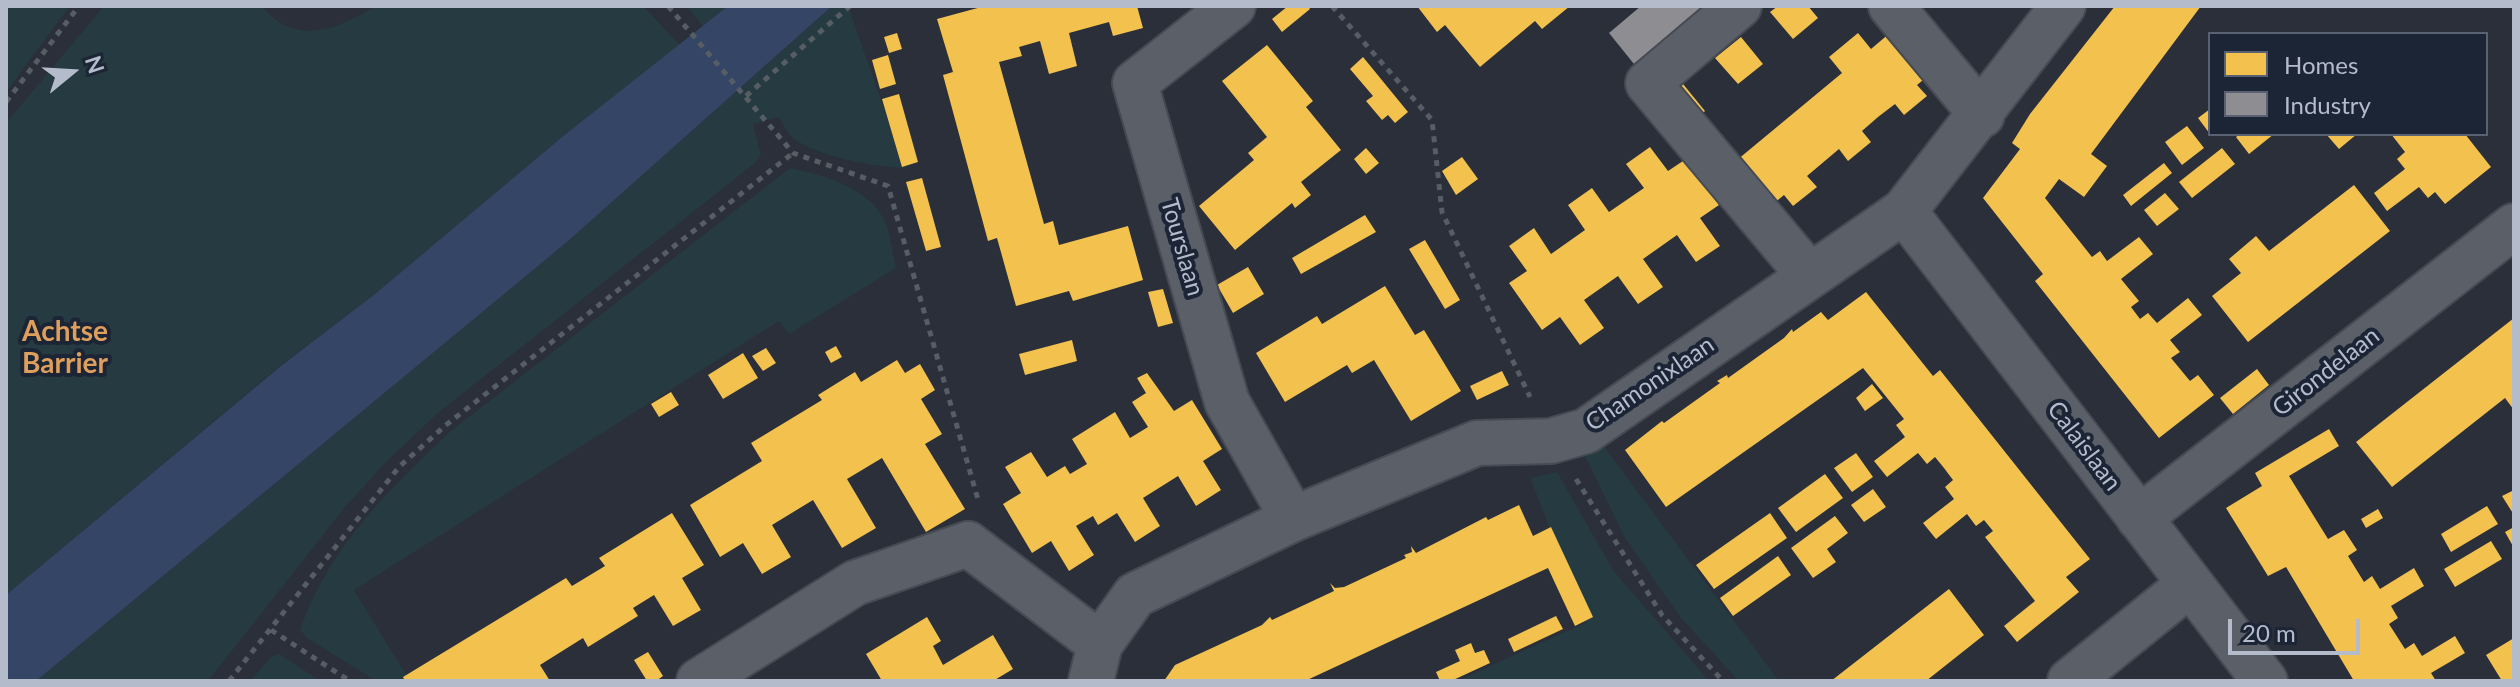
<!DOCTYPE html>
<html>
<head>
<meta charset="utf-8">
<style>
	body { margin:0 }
	#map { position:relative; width:2520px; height:687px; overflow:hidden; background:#2a2f3a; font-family:Lato,sans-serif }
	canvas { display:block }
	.frame { position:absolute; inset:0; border:8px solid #b4bbcb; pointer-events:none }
	.legend { position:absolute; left:2208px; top:32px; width:280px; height:104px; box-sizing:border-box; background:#1c2536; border:2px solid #596172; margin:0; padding:10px 14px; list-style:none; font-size:24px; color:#b4bbcb }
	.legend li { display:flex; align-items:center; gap:16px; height:40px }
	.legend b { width:40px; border:2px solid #596172 }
	.north { position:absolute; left:32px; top:32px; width:80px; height:80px; -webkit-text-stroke:6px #1c2536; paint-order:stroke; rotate:72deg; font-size:22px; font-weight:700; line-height:32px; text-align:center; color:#b4bbcb }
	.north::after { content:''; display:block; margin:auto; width:28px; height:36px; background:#b4bbcb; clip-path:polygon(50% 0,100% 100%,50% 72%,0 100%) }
	.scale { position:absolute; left:2228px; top:619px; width:132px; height:36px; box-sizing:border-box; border:4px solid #b4bbcb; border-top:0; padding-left:10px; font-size:24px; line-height:28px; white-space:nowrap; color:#b4bbcb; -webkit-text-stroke:6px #1c2536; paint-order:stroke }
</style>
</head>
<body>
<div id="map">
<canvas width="2520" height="687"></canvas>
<div class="frame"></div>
<ul class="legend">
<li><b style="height:22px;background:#f2c14e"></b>Homes</li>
<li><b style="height:22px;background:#8d8d92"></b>Industry</li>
</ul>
<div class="north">N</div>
<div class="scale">20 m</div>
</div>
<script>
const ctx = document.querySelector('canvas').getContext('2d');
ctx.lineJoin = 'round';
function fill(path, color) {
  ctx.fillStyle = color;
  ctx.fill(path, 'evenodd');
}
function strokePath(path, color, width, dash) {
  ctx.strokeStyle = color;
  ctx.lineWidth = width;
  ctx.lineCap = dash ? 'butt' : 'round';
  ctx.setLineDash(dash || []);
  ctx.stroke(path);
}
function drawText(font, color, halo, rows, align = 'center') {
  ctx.font = font + ' Lato,sans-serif';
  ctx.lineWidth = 8;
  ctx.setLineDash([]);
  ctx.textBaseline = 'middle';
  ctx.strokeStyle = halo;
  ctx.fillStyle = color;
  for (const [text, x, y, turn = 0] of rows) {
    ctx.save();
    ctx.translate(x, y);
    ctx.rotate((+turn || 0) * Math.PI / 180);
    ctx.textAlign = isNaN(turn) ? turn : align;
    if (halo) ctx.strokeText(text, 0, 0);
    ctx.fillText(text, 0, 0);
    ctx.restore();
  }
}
fill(new Path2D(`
	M6 6H70L6 92Z
	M104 6H262C295 48 338 29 376 6H643L680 45 562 137 375 294 281 365 6 595V123Z
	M686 6H728L703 26Z
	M832 6H848L905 168C875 167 817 157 793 138 787 134 783 123 779 117L753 124 761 155 755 163 438 413 387 461 346 506 208 681H36L567 242Z
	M790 168C824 175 873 189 886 224 891 238 893 254 896 268L789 334 779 321 354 590 410 681H376L307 638 300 630C328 548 391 487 452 430Z
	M1602 444 1779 681H1739L1681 618 1625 538 1585 456Z
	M1557 472 1613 570 1709 681H1457L1587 622 1530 478Z
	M279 654 321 681H250L271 657Z`), '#263a41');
fill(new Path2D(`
	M728 6H832L567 242 36 681H6V595L282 365 375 294 562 137Z`), '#344565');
fill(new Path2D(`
	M985 6H1137L1143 28 1113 36 1109 22 1069 33 1077 66 1049 74 1040 41 1019 47 1022 56 999 62 1044 224 1053 221 1059 245 1128 226 1143 280 1073 301 1069 291 1016 306 997 238 988 241 943 75 953 72 937 19Z
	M1288 6H1308L1310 9 1282 32 1272 19Z
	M1417 6H1570L1542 29 1535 21 1480 67 1445 25 1437 32Z
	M1778 6H1808L1818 18 1793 39 1770 12Z
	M2115 6H2201L2091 154 2107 166 2084 197 2059 179 2045 198 2092 257 2100 251 2107 261 2139 237 2153 254 2121 279 2139 301 2131 307 2140 319 2148 313 2157 323 2188 298 2202 315 2170 340 2180 352 2171 358 2190 381 2198 375 2214 395 2159 438 2035 281 2043 274 1983 198 2020 149 2012 143 2030 114Z
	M1897 27 1934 71 1917 85 1927 96 1904 115 1895 104 1878 117 1862 131 1871 142 1848 161 1839 149 1807 176 1817 187 1793 206 1784 195 1767 209 1731 165 1842 73 1829 57 1858 33 1871 49Z
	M897 33 902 49 889 53 884 37Z
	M1741 37 1763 64 1738 84 1715 58Z
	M1267 45 1313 101 1306 107 1341 150 1301 182 1311 195 1295 208 1292 203 1235 250 1199 206 1254 160 1248 153 1267 137 1222 81Z
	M888 55 896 84 880 89 872 60Z
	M1363 57 1408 112 1395 123 1388 115 1382 120 1366 101 1373 96 1350 69Z
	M1683 84 1705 111 1694 121 1672 93Z
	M899 94 918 162 902 167 882 99Z
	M2210 109V134L2198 118Z
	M2187 126 2204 148 2182 165 2165 142Z
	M2240 134H2274L2249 154 2236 137Z
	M2326 134H2357L2339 149Z
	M2391 134H2465L2491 167 2445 204 2435 192 2428 198 2419 187 2387 211 2374 193 2405 169 2397 159 2405 152Z
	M1650 147 1668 171 1686 159 1719 205 1700 218 1720 246 1696 262 1677 235 1643 259 1663 287 1638 304 1618 276 1584 300 1604 328 1580 345 1560 317 1542 330 1509 283 1527 271 1509 246 1534 228 1551 254 1585 230 1568 205 1592 188 1609 212 1644 188 1626 164Z
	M1366 148 1379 163 1366 174 1354 159Z
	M2222 148 2235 164 2192 198 2179 182Z
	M1462 157 1478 179 1456 195 1442 171Z
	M2164 163 2172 173 2131 206 2123 195Z
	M922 178 941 247 926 251 906 182Z
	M2354 185 2390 231 2248 342 2212 296 2241 273 2229 259 2256 236 2269 251Z
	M2165 193 2179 209 2157 226 2144 210Z
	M1365 215 1376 232 1301 274 1292 258Z
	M1425 240 1460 300 1445 309 1409 249Z
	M1248 267 1264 294 1233 313 1217 285Z
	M1385 286 1415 335 1424 330 1461 391 1411 421 1374 360 1352 373 1347 365 1285 402 1256 353 1317 316 1322 324Z
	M1163 289 1173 323 1158 327 1148 292Z
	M1866 292 1933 376 1940 370 2090 559 2066 577 2079 592 2017 642 2004 626 2035 601 1985 537 1993 531 1984 520 1976 526 1967 514 1936 539 1923 523 1954 499 1945 487 1953 480 1944 468 1935 457 1927 464 1918 453 1887 477 1874 461 1905 437 1896 425 1904 419 1863 368 1666 507 1625 450 1662 421 1664 423 1720 383 1717 381 1727 375 1728 378 1784 338 1792 329 1793 332 1821 312 1828 320Z
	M2514 318V410L2505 398 2392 487 2356 442Z
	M1072 340 1077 361 1025 375 1019 354Z
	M836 346 842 357 831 363 825 352Z
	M766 348 776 363 763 371 752 356Z
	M743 353 758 378 723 399 708 375Z
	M897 360 905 373 920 364 935 390 921 399 942 434 925 444 965 509 926 532 882 458 847 479 876 528 842 548 813 500 772 525 791 557 762 574 743 543 720 557 690 505 762 461 751 443 822 400 818 395 855 372 861 382Z
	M2257 369 2269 385 2233 414 2220 398Z
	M1502 371 1509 385 1477 400 1470 386Z
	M1147 373 1174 411 1192 400 1222 449 1203 461 1221 490 1196 506 1178 476 1143 498 1160 526 1135 542 1117 513 1098 525 1093 516 1076 526 1094 555 1069 571 1051 541 1032 553 1003 504 1021 493 1005 467 1031 452 1047 477 1065 466 1070 474 1087 464 1072 439 1115 412 1130 438 1148 427 1132 402 1146 393 1137 378Z
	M1872 384 1883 398 1865 411 1856 398Z
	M671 392 679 405 659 417 651 404Z
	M2329 429 2339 446 2289 476 2328 539 2344 530 2357 550 2348 556 2364 582 2372 576 2380 589 2414 568 2424 586 2391 606 2398 618 2389 624 2405 649 2414 643 2422 656 2455 636 2465 653 2431 673 2436 681H2354L2286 567 2268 576 2226 508 2262 486 2255 473Z
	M1856 453 1873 477 1852 492 1834 468Z
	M1825 474 1843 498 1796 532 1778 508Z
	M1873 489 1886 507 1864 522 1851 505Z
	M2514 490V515L2502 496Z
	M1519 505 1533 536 1551 527 1593 617 1575 626 1548 568 1305 681H1164L1175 665 1262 625 1270 617 1272 620 1334 591 1330 583 1335 588 1344 587 1406 558 1404 555 1412 552 1411 546 1416 553 1486 517 1488 520Z
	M2487 506 2498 524 2451 552 2441 534Z
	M2378 509 2383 518 2366 528 2361 519Z
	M672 513 704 565 682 578 701 610 673 626 654 595 633 608 638 616 588 647 583 638 540 665 550 681H405L403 677 566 578 572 586 605 566 599 558Z
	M1770 513 1787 538 1714 589 1696 565Z
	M1835 516 1848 533 1827 549 1836 562 1813 578 1791 548Z
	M2514 527V548L2505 532Z
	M2491 541 2502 559 2455 587 2444 569Z
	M1778 556 1791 575 1733 616 1720 598Z
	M1949 589 1984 635 1926 681H1831Z
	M1556 616 1563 629 1514 652 1508 639Z
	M927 617 941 641 933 646 943 665 993 635 1013 669 993 681H882L866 654Z
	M2514 638V681H2502L2486 655Z
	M1471 643 1475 653 1484 650 1490 663 1451 681H1440L1436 672 1460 661 1455 650Z
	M648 652 663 676 656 681H647L634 660Z`), '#f2c14e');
fill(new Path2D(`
	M1641 6H1705L1634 64 1609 33Z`), '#8d8d92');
const minor = new Path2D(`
	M1233 6 1135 83 1227 402 1293 519
	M1739 6 1648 83 1809 275
	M1891 6 1982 115
	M1904 211 2265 681
	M2139 518 2514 226
	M699 681 855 583 968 544 1100 644
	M1091 681 1100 644 1135 595 1293 519 1477 443 1551 441 1586 431 1904 211 2063 6
	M2070 681 2190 584`);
strokePath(minor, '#464a53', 48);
strokePath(new Path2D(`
	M668 6 793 153 888 186 979 503
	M1332 6 1432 120 1442 212 1530 397
	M746 96 850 6
	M6 102 79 6
	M1576 479 1662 615 1723 681
	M271 630 350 681
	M229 681 399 467 446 425 793 153`), '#565d64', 5, [6, 6]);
strokePath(minor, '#5a5f68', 44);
drawText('24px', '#b4bbcb', '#1c2536', [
	["Tourslaan",1182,247,74],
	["Girondelaan",2326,372,-38],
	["Chamonixlaan",1650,384,-34],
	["Calaislaan",2084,446,53]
]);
drawText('bold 28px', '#de9f5c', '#1c2536', [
	["Achtse",65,332],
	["Barrier",65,364]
]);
</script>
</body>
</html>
